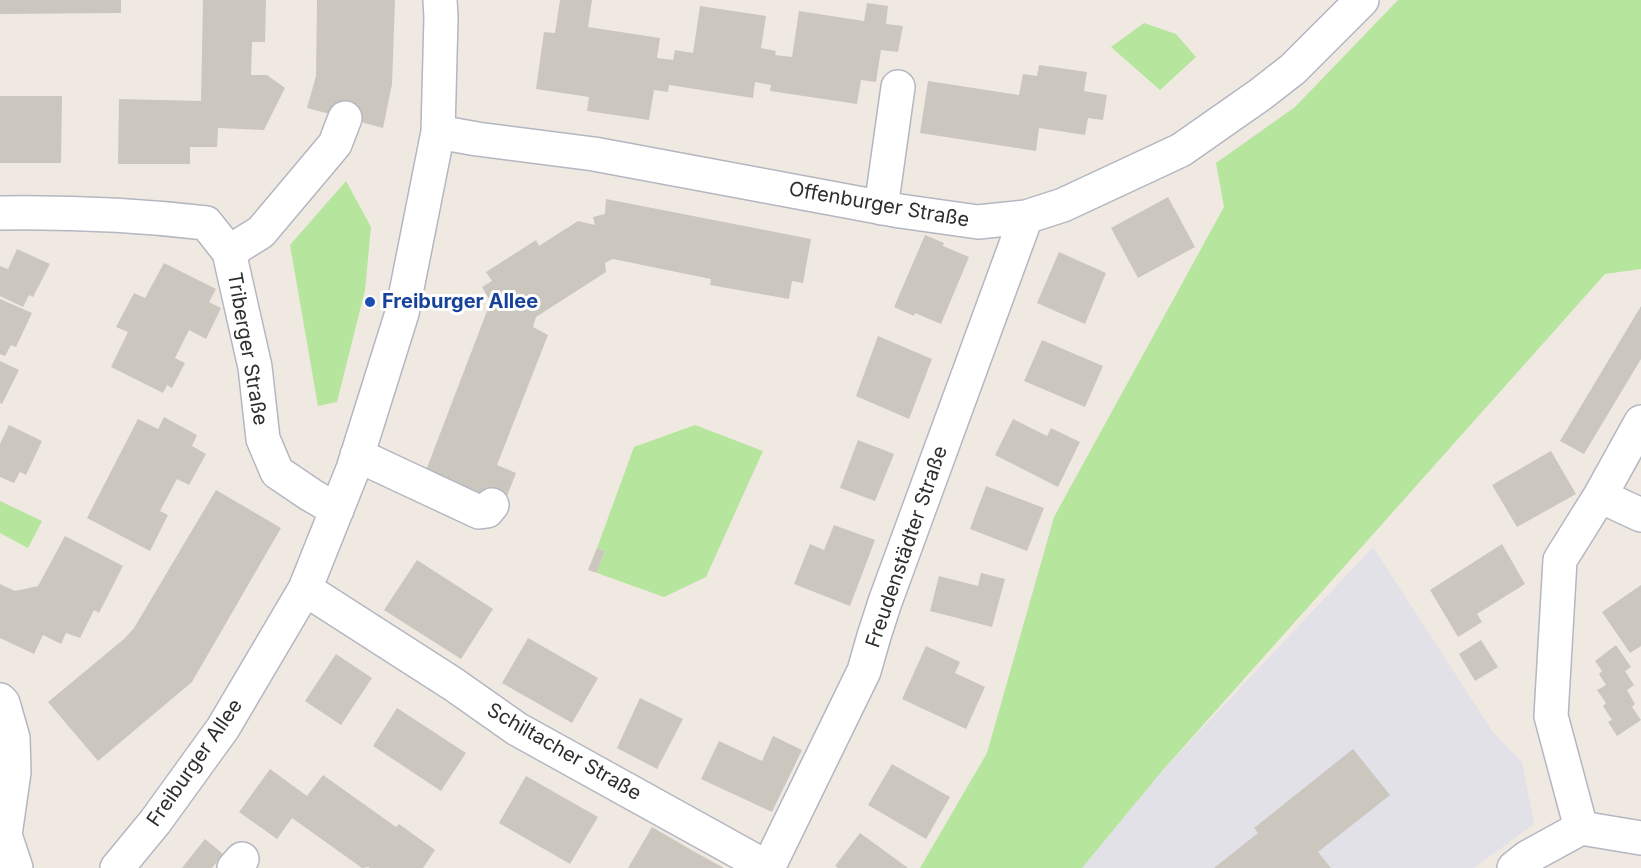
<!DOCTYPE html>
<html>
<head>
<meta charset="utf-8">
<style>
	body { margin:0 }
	canvas { display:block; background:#efe9e1 }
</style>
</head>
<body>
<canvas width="1641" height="868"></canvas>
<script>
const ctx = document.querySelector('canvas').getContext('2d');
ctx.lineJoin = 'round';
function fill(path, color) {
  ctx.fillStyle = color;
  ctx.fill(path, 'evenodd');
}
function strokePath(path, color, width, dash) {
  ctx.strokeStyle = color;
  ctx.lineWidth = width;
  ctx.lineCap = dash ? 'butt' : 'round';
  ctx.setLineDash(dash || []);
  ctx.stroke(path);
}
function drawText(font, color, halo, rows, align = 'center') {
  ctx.font = font + ' Inter,sans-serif';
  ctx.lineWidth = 6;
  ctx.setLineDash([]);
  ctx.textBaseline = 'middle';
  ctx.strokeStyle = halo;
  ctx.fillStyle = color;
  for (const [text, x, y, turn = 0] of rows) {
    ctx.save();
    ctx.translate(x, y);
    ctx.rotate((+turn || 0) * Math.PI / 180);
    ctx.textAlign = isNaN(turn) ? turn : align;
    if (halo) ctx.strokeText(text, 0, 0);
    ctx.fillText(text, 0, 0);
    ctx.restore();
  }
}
fill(new Path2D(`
	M1373 547 1493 732 1522 762 1534 824 1474 868H1082L1162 771Z`), '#e3e1e8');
fill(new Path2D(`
	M1398 0H1641V269L1605 274 1162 771 1082 868H920L987 753 1054 517 1224 207 1216 163 1295 107Z
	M1144 23 1176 34 1196 57 1160 90 1111 47Z
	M346 181 371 227 365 290 337 402 318 406 290 245Z
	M695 425 763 451 706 577 664 597 597 573 605 551 597 548 634 447Z
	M0 501 42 521 28 548 0 533Z`), '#b6e59e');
fill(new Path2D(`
	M0 0H121V13L0 14Z
	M203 0H266L265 42H252L251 75H267L285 88 264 130 218 128 217 147H190V164H118L119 99 201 101Z
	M317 0H395L392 84 383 128 307 108 316 76Z
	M560 0H592L588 27 660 38 657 58 673 60 675 50 693 53 700 6 766 16 761 48 776 51 775 55 792 57 799 11 864 21 867 3 888 6 886 24 903 26 898 52 881 50 876 82 861 80 857 104 770 91 771 85 755 82 753 98 669 85 668 92 654 90 649 120 587 111 589 97 536 89 544 32 555 33Z
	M1039 65 1087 72 1084 91 1107 95 1103 120 1088 118 1085 135 1039 128 1036 151 920 133 928 81 1019 95 1023 74 1037 76Z
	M0 96H62L61 163H0Z
	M1168 197 1195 247 1138 278 1111 228Z
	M606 199 811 239 803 283 792 281 789 299 710 285 711 279 613 259 605 263 606 272 536 317 533 327 548 335 497 465 516 473 502 509 425 473 487 311 489 299 482 287 492 281 486 272 536 240 539 246 578 221 595 225 593 217 605 214Z
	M925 235 944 243 943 246 969 257 941 324 915 313 914 316 894 307Z
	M17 249 50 264 33 297 29 295 23 307 0 296V266L8 269Z
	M1059 252 1106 273 1085 324 1037 303Z
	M164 263 216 289 209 302 221 308 206 339 189 330 175 358 185 363 172 388 167 385 163 393 111 367 128 332 116 327 134 293 145 298Z
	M0 299 32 313 16 347 11 345 5 356 0 354Z
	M1641 306V359L1584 454 1560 441Z
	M878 336 932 359 909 419 856 396Z
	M1042 340 1103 366 1085 407 1024 381Z
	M0 361 19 370 2 404 0 403Z
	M164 417 197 435 192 446 206 454 189 485 177 479 160 511 168 515 150 551 87 518 138 419 158 429Z
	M1013 419 1047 436 1051 428 1080 442 1058 487 995 455Z
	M9 425 42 441 26 475 20 472 14 483 0 477V444Z
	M858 440 894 454 875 501 840 488Z
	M1551 451 1576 494 1517 527 1492 485Z
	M986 486 1044 508 1027 551 970 529Z
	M216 490 281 528 192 682 98 761 48 702 124 639 134 628Z
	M834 525 875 540 850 606 794 584 810 544 824 550Z
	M65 536 123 566 99 613 94 610 80 638 66 633 61 644 43 635 34 654 0 638V584L15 591 38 586Z
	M1502 544 1525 584 1477 614 1482 622 1458 637 1430 590Z
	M597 548 605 551 597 573 588 570Z
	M417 560 493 609 461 659 384 610Z
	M981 573 1005 579 992 627 930 611 939 576 978 586Z
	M1641 585V646L1630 653 1602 612Z
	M528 638 598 678 572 723 502 683Z
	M1481 640 1498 667 1475 681 1459 654Z
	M1616 645 1631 667 1625 671 1634 685 1627 690 1635 704 1632 707 1641 720 1617 736 1608 722 1612 720 1603 706 1606 703 1597 690 1606 685 1599 674 1602 671 1595 661Z
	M926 646 960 662 955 673 985 687 966 729 902 699Z
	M336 654 372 678 341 725 305 701Z
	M640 698 683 719 657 769 617 748Z
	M397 708 466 753 441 791 373 746Z
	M773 736 802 750 772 812 701 779 719 741 762 761Z
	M1353 749 1390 795 1318 852 1331 868H1214L1258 833 1254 828Z
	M892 764 950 797 926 839 868 805Z
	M270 769 307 796 323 775 396 827 399 824 435 850 423 868H370L368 867 362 868 292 818 277 839 239 812Z
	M526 776 598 817 570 864 499 823Z
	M652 827 695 852 724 868H628Z
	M860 833 908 868H838L835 866Z
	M205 839 223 854 212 868H182Z`), '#cbc7bf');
const minor = new Path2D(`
	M438 132 477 139 594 154 900 211 978 222 1026 217 1063 205 1181 150 1261 94 1293 69 1362 0
	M881 208 898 87
	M0 213C69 212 137 215 206 223L229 252 255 367 263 439 277 472 311 495 337 510
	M229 252 261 232 335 144 345 118
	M357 455 479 512 487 511 492 505
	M1600 496 1641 515
	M305 589 453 684 517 729 768 868
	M0 700 3 703 13 738 14 772 5 835 16 868
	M1581 828 1551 716 1560 560 1600 496 1641 422
	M117 868 155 822 223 728 305 589 353 469 402 313 438 132 441 17 440 0
	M234 868 242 859
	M768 868 864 671 874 636 885 602 1026 217
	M1514 868 1528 857 1581 828 1641 838`);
strokePath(minor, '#b4b7c1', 36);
strokePath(minor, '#fff', 33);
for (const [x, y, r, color] of [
	[370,302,6,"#1a4fb4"]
]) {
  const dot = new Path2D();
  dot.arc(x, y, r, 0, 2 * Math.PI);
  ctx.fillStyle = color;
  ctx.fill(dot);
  strokePath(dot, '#fff', 2);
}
drawText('20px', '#2e2e2e', '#fff', [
	["Offenburger Straße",879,205,10],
	["Triberger Straße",247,349,80],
	["Freudenstädter Straße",907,547,-71],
	["Schiltacher Straße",564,752,30],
	["Freiburger Allee",195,763,-55]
]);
drawText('bold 20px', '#164399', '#fff', [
	["Freiburger Allee",382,302]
], 'left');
</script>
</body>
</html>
